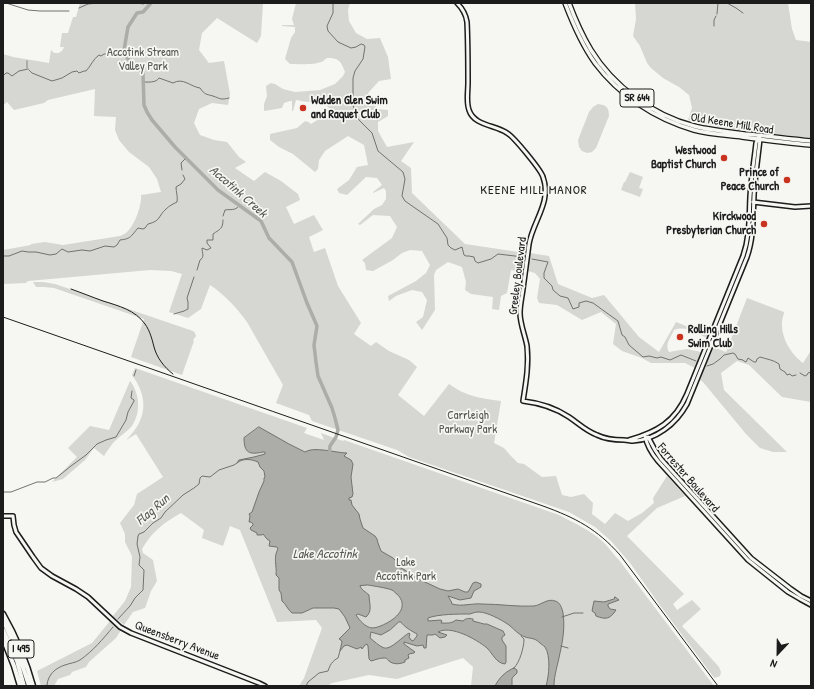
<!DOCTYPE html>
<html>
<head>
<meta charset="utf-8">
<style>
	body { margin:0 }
	#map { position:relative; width:814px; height:689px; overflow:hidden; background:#f6f6f2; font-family:"Patrick Hand",sans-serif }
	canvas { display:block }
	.frame { position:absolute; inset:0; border:4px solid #1c1c1c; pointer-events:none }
	.north { position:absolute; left:758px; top:633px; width:40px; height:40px; -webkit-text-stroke:3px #f6f6f2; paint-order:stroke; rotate:202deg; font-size:11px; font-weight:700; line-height:16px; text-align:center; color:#1c1c1c }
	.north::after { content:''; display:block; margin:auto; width:14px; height:18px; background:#1c1c1c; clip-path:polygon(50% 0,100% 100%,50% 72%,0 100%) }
</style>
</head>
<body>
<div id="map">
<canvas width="814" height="689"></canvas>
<div class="frame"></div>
<div class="north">N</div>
</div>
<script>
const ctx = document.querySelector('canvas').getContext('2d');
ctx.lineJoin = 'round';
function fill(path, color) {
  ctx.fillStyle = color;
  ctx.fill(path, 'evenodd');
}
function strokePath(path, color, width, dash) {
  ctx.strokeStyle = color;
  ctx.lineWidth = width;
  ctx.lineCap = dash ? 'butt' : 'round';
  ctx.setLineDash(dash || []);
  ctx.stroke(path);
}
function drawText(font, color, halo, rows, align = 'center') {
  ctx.font = font + ' "Patrick Hand",sans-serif';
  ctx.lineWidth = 3.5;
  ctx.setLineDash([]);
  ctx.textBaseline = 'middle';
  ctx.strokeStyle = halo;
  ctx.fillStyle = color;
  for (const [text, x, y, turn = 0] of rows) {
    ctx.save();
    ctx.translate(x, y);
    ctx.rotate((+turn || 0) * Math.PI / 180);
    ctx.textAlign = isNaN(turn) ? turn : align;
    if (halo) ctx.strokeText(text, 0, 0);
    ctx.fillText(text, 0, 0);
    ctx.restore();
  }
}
fill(new Path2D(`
	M80 3H263L261 36 257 43 217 18 202 33 199 50 209 63 224 61 230 94 228 105 212 103 199 109 194 123 200 135 214 140 227 142 239 157 246 162 235 168 254 181 265 172 281 181 298 194 300 200 286 207 294 224 314 215 323 230 309 237 314 252 325 248 338 286 361 323 354 334 371 346 376 342 389 351 409 360 417 367 398 395 424 416 449 384C467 397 480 398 501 401L494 443 504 448 510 455 518 463 524 464 542 477 556 476 562 495 571 497 584 494 593 503 592 514 605 524 615 513 628 521 642 513 654 503 653 498 667 476 685 496 657 508 627 536 684 594 673 604 677 610 692 600 701 609 682 626 719 667 721 672 720 676 715 678 712 675 659 604 630 563 611 541 595 527 569 512 409 457 397 450 312 421 309 415 276 403 283 385 247 322C236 307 225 295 210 285L201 309 188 318 169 312 182 274 171 271 150 270 28 281 26 283 3 284V250L31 245V244L45 242 63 245 120 236C123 235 126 233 128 231 135 224 142 205 141 195L161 192 157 179 149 167 129 152 119 140 115 130 116 117 94 116 95 89 48 100 44 103 14 110 7 102 3 105V54L13 57 49 63 51 50 54 53H59L60 52 62 51 64 47H60L62 33H68L73 17H76Z
	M296 3H350L348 10 349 21 356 33 367 39 380 38 388 57 391 79 379 81 368 93 377 109 388 110V116L378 122V131L387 147 414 142 401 161 411 168 412 193 465 244 525 253 523 272 511 270 507 293 501 296 499 310 492 309 493 297 471 294 465 290 466 282 462 267 448 262 436 270 434 275 435 310 422 330 416 322 423 317 427 300 422 292 412 290 396 296 389 301 388 296 416 281 426 273 430 265 422 251 410 250 402 253 393 260 373 271 366 270 365 263 362 260 392 238 397 227 390 216 373 215 360 225 358 224 374 209 382 205 386 199V191L384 188 373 193V192L382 185 377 178 366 177 347 195 339 193 337 189 349 180 357 167 368 165 364 145 348 136 325 151 319 160 318 169 315 172 293 154 279 147 270 140V134L297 128 305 121 306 122 307 121 311 124 325 115H323L322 113 326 111 328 113 331 111C327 103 319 102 311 102 306 102 301 101 297 100H296L293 111H292V101H290L284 103 282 108 264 111V104L267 96 266 86 271 83 275 84 283 89 295 92 320 90 335 84 343 76 345 72C341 61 339 58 327 58 325 59 323 62 321 62 314 65 298 64 290 64L285 59 291 38 295 32V27L282 26V25H294L292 19Z
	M635 3H788L792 29 796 40 811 42V138C770 134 728 131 688 120L692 108 689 95 679 87 663 78 651 68 647 63 640 46 633 36 636 19Z
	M598 104C606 105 609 107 609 116L596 148 592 152 587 153 582 151 579 147 578 140 589 112 593 107Z
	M630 172 643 177 639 188 643 189 640 197 621 190 624 182H625Z
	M530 253 549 256 558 284 592 298 604 295 639 337 659 352 676 322 708 335 707 338C696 333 686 325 674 330 671 337 664 345 669 352L687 349 701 352 695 368 685 363H651L642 358 622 351 613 344 616 324 601 312 582 320 557 305 539 303 537 298 540 279 535 273 528 271Z
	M33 282H43L55 284 193 331 195 333 196 336 193 340 194 341 182 375 131 357 144 319 54 288 44 287H36Z
	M747 298 784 312C784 315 782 318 782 322 781 338 791 354 803 363L810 352 811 353V402L782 397 749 365 737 361 721 373 724 390 787 452H773L760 448 746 434 703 382 700 380 713 347 726 352Z
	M135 368 307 428 304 433 324 440 321 433 343 441 344 440 559 515C574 523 590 530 602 541 608 546 613 554 619 560L714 686H471L473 667 463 658 397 679 369 675 332 683 327 686H299L304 678 322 628 316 620 277 622 240 530 230 526 223 546 202 538 204 530 181 513C163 523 152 532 142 549L143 553 153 560 157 581 151 591 145 608 133 612 124 625 113 616 125 601 131 587 132 556 125 542V534L120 523 134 505 137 494 163 477 136 434 126 440C147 420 149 398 132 375Z
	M130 381C140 394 141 412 132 426 127 432 121 435 115 441 111 445 107 451 104 456L94 448 85 460 63 479 52 482 77 457 68 448 90 426 109 430Z
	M110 621 121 630 116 638 89 662 86 667 72 672 70 675 58 679 54 686H41L37 671 92 643Z`), '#d6d6d2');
const water = new Path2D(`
	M259 427 289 444 305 452C314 446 336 453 347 453L344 456 351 460 353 464 351 477 353 494 352 497 349 498V500H351L352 505 359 514 360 519 363 528 375 536 377 539 378 543 381 551 393 558 398 563 399 567 405 570 412 576 440 589 448 591 458 589 465 592H468L473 583 476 582 481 584V587L474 591 471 598 460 600 448 596 451 601 452 604C462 607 472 603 482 604 500 604 517 607 534 606 541 605 548 598 555 601 560 602 562 608 563 613 565 626 563 640 560 653 558 664 554 675 554 686H546C549 676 551 656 545 647 543 645 542 645 540 643 533 636 529 640 521 635 517 633 513 628 509 625 502 620 487 612 479 612 475 612 473 613 470 614 459 614 438 614 428 618V621L441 620 442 621 441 623C446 623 451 624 456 620L463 621C466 618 469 618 473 619V621L484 624H487L503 631 505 635 502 637V640L506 646V662L505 664C496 663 493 654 487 648 476 639 451 625 438 632L447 635 445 637 440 638 435 634 433 635H427L426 648H424L423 645 417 646 404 642V644L415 652 414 653 409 654 408 655 409 658 405 660V662C400 664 394 665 389 661 386 659 388 658 384 658 379 658 375 660 371 661L369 659 368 646 367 644 365 645 362 649 361 647 357 649 347 645 344 646 340 651V650L341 647V646L342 642 341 640 339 639 350 628 345 617 339 609 334 608H313L302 613H292C288 610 286 604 282 601L281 593 279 590V578L276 575C277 566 273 557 278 549L277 547 269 546 270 541 267 539 263 534 262 535H257V533L251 530 250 528 253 525V524L251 522H249L250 516 249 514 252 512 259 492 264 481V478L265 477 264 471 260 467 258 462C251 459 243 458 237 463L239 460 254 457 265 454V452H263C249 455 244 453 244 438ZM368 585C374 586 387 588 392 590 393 590 396 594 397 594 409 606 398 617 387 623 383 625 377 628 372 628 365 627 360 621 356 615L358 614 366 617C373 611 369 603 369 595 366 592 361 590 360 586ZM399 622H401C403 626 413 632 417 634V636L413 641 411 640 409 637 410 634 409 633C403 636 391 650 384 648 379 646 374 641 370 638L371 632 381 635 390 630Z
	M615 597 619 600 608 604V606L610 609 616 610C610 619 606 620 596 616L595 613 592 611 594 601 604 602 614 599Z
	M514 668 517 670V673L512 678V686H495C499 678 506 671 514 668Z`);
fill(water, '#acaca9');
strokePath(water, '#727271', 1);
strokePath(new Path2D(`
	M6 3 28 10 40 11H69
	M139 3 143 4 145 3
	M333 3V13L327 26 328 31 338 42 351 48 356 47 361 44 364 45 365 47 363 59 355 71 353 78V105L356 115 359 120 372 133 378 151 403 172 405 179 402 196 405 201 438 224 447 238 448 245 451 248 455 250 462 247 464 255 466 256H469L474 257 475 261 478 263 491 259 498 254 523 257
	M727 3 736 8 743 13
	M79 8 88 4 98 3
	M717 14 718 3
	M714 26V20L716 16
	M3 76 6 73H8L12 76 19 71 28 69 32 73 52 81 62 78 72 72 77 71 79 73 84 71H86C91 66 93 59 99 55L101 56 104 54H118L124 52
	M143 82C148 82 156 83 159 78L173 83C183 77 191 87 200 88 205 95 206 94 213 96 221 99 221 100 229 98
	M182 170 181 163 186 158
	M223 216 225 210C231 209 235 211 239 206
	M3 256H9L22 251 28 252H36L50 255 56 254 62 249 68 252 82 250 90 251 105 246 114 247 117 245 120 240C131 239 131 236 138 228L143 229 145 228 148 224C161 221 158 216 166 209 169 206 173 204 177 202 178 196 176 192 176 187L181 184 185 179 183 175
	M532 259 548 262 544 273V278L552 286 553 290 560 296 568 298 573 309 579 307V303L586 301 593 303 618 321 622 335 625 337 629 345 643 357 649 356 657 358 661 357 670 360 681 355 696 361
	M197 270 200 260C205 257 202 253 202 248L207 250 211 248 207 243V240H213V234C220 229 223 229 223 220
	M174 314 184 311 188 309V302L187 298 194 277
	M707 366 713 364 720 359 724 355 733 353 735 354 738 359 743 360 744 361 746 362 748 358 754 362H756L757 359 760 357C766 359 774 360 779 364L780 369 785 372 787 375 790 374 792 376 796 375
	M800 373 805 376 807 375 808 373 811 372
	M134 376 136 370
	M3 492H11L37 482H45L53 478H56L71 466 86 455 97 444 106 440 116 437 126 420 128 412 134 401V400L131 398 132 391
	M562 617 574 613H583
	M118 619 130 606 135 598 143 590 144 570 139 565 140 557 137 544 138 536 139 534 144 532 153 523 161 518 165 512 183 495 194 488 199 484 200 478 202 476 210 477 219 470 234 465 237 463
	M561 646 568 648
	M514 668C520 662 524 647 524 639L521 636
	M45 686 47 685C48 675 55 668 65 665 70 663 75 663 80 660 93 651 103 639 113 627
	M306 686 308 682 319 673 328 671C330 665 332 661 338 658L340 651`), '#727271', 1);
strokePath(new Path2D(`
	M27 61V68L28 69`), '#acaca9', 2);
strokePath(new Path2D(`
	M151 3 143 12 137 13 128 27 124 50 127 58 140 70 143 74 144 105 147 112 152 120 175 147 218 190 261 221 269 238 292 262 307 303 317 326 314 345 316 362 318 376 332 408 335 418 338 430 336 437 330 446 329 455`), '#acaca9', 3.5);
const secondary = new Path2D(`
	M457 3C462 8 466 15 467 22 468 43 468 63 468 83 468 92 466 102 469 110 474 126 496 125 507 133 514 137 541 170 543 177 552 202 533 221 529 244 527 259 525 274 523 289 522 297 520 305 520 313 520 324 525 335 527 346 529 365 526 382 523 401 540 403 554 407 569 417 578 423 586 431 597 435 605 439 614 440 624 440 627 440 630 441 633 441 656 440 676 424 687 404L747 257C754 237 753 216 754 195 755 177 758 158 760 139L759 135
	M753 202 795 207 811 206
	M645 436C647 446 652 454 658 461L748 560 788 592 800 599 811 605
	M648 437 655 450 661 459 751 558 791 589 801 596 811 601
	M629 440C657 432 675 422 687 394L743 256C750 236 749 217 750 197 751 179 754 161 756 143L758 138
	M3 516H13L14 525 16 532 33 557 41 568 52 576 76 589 88 597 120 627 131 633 259 683 265 686`);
const primary = new Path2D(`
	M565 3C573 24 582 45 595 63 619 95 655 119 694 130 709 134 726 135 742 137 765 140 788 143 811 145
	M569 3C575 19 582 35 591 50 613 86 652 115 694 126 710 130 728 132 745 134 767 136 789 139 811 141`);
const highway = new Path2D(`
	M3 614C16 637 26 660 33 686
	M3 620 20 658 29 686
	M3 630 17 661 24 686
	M3 638 14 666 20 686`);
strokePath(secondary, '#1c1c1c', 6);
strokePath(primary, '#1c1c1c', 6);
strokePath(highway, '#1c1c1c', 7);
strokePath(secondary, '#f6f6f2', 3);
strokePath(primary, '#f6f6f2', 3.5);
strokePath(highway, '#f6f6f2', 4);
strokePath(new Path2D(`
	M71 289C82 293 92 297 103 301 119 306 135 310 145 324 150 331 152 339 154 347 157 358 164 367 173 374
	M3 317 543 506C576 518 597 529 620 555L718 686`), '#1c1c1c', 1);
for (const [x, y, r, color] of [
	[303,108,4,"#c8321e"],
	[724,158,4,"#c8321e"],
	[787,180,4,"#c8321e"],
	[764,224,4,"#c8321e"],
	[680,337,4,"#c8321e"]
]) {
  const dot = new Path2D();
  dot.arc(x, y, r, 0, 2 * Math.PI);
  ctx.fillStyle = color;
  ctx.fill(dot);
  strokePath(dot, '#f6f6f2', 1.5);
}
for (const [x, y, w] of [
	[637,98,34],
	[21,649,26]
]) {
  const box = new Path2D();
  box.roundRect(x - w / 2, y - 9, w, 18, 3);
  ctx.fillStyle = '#f6f6f2';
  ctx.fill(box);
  strokePath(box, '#1c1c1c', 1);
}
drawText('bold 11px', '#1c1c1c', null, [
	["SR 644",637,98],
	["I 495",21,649]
]);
drawText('12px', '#545453', '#f6f6f2', [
	["Accotink Stream",143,53],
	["Valley Park",143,67],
	["Carrleigh",468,416],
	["Parkway Park",468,430],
	["Lake",406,563],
	["Accotink Park",406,577]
]);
drawText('bold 12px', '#1c1c1c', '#f6f6f2', [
	["Walden Glen Swim",311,101,"left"],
	["and Raquet Club",311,115,"left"],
	["Westwood",716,151],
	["Baptist Church",716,165],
	["Prince of",779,173],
	["Peace Church",779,187],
	["Kirckwood",756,217],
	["Presbyterian Church",756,231],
	["Rolling Hills",688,330,"left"],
	["Swim Club",688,344,"left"]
], 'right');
drawText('12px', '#1c1c1c', '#f6f6f2', [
	["Old Keene Mill Road",732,124,9],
	["Greeley Boulevard",518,276,-83],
	["Forrester Boulevard",688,478,49],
	["Queensberry Avenue",177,641,21]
]);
ctx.letterSpacing = '1px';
drawText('13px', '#1c1c1c', '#f6f6f2', [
	["KEENE MILL MANOR",534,191]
]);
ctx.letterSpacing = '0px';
drawText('italic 13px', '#565654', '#f6f6f2', [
	["Accotink Creek",238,192,41],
	["Flag Run",153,510,-41],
	["Lake Accotink",325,555]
]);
</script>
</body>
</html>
